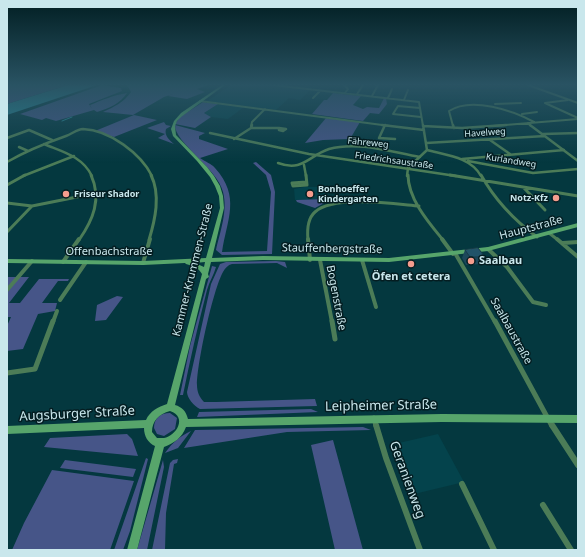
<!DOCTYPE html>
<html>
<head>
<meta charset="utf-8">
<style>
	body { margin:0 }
	#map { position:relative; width:585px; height:557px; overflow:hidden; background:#04383f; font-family:"Noto Sans",sans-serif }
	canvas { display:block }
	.frame { position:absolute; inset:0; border:8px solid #c9e7ec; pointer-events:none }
</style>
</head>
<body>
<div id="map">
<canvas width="585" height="557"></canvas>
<div class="frame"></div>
</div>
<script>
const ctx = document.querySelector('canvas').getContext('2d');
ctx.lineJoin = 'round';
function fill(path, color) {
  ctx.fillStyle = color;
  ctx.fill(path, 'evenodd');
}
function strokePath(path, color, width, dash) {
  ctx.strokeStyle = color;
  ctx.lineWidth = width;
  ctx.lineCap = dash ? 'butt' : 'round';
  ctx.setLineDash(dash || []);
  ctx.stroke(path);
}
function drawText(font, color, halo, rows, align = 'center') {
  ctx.font = font + ' "Noto Sans",sans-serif';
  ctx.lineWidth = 3;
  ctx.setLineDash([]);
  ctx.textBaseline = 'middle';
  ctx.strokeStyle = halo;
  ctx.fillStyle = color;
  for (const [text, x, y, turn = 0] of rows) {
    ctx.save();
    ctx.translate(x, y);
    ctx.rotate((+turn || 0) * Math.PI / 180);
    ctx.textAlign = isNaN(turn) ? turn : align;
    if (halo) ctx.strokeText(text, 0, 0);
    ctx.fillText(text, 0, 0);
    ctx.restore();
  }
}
fill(new Path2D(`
	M231 85H270L310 90 300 100 289 98 276 110 207 101Z
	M218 104 244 107 228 119 211 117 204 113Z
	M304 187H324L326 199 295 200 294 189Z
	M438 434 464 482 410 495 390 445Z`), '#04434c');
fill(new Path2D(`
	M7 85H68L7 104Z
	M102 85 121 88 122 91 89 104 92 109 90 105C102 100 114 95 127 93 120 104 109 108 97 112L94 110 56 121 46 118 42 120 20 114Z
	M127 85H208L197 89 205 92 187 99 168 96 173 94 164 97 133 115 103 112C114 107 124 102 131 92Z
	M333 93 361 96 353 105 363 109 367 107 379 108 384 98H386L387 104 379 114 370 113 363 121 312 114 324 100H327Z
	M203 102 218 104 204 113 211 117 195 128 175 124 180 117Z
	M134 115 157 120 114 137 95 131Z
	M326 118 360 122 350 139 323 140 305 143Z
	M164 122 166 125 171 126 166 129C164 135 169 140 174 144L158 138 165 134 147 128Z
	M175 125 205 133 199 136V139L228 149 200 158C205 162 211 163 215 168 241 197 227 219 222 252L267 251 271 192 266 175 253 163 256 162 271 175 275 192 272 254 222 255 216 250C220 232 228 211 223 192 218 169 174 142 175 125Z
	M325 199 326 202 315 208 297 202 296 200Z
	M276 261 285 262 287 268 277 263 232 264C228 265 225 268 223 272 213 290 197 363 197 385 197 391 199 397 204 402H216L315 399 317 406 200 409C194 406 187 398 187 392L211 284 220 264 226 262Z
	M212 266 216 267C214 275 209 282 207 290 198 325 190 360 183 395H180L190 346Z
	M7 277H29L9 303H20L39 279H69L68 281H58L42 303H57L55 311 38 314 23 349 7 351V326L11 317H7Z
	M117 296 123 297 106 320 95 321 97 305Z
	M311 409 318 412 197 417 199 412Z
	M170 413 177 418 175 429 164 436 157 434 154 428C154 419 160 413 170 413Z
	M363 427 371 430 287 432 184 448 195 430Z
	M191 431 178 448 165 453C172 443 180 436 191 431Z
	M127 434 132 439 138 456 44 447 50 438Z
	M333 440 363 550H335L311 445Z
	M146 458 148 459 130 531 123 550H114Z
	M178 459 177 463 174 464 166 513 165 550H152L170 463 173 460Z
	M65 460 136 469 133 477 60 468Z
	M163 460 164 467 147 550H137Z
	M52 470 134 481 110 550H12L24 523Z`), '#465588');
fill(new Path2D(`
	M68 85H97L7 115V104Z`), '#288897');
strokePath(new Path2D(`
	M62 121 72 117`), '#288897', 1);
strokePath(new Path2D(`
	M273 85 419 102 423 126
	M344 85 348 89 345 93
	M528 85 578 103
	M357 94 363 85
	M372 96 378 85H376
	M313 98 320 91
	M388 98 392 89
	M404 100 408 90
	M200 101 390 126
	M545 103 578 118
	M545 103 568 100
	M495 104 521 103
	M420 108 398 106 393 114 421 117
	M522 114 537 112
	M528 123 531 126
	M251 126 252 122 265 109
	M453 126 449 111C471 96 514 111 534 122
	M493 126 578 119`), '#4c7c57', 2);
strokePath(new Path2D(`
	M382 125 424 130
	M385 125 379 138 395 139
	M423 125 427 150
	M453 125 454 128
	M530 125 578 161
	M423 126 462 128 506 125
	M251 128 252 125
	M279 128 286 129 283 131 279 130Z
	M210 133 309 154 456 176
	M543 134 578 133
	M7 138 29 130 52 140
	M234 139 251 128H279
	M490 140 510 154
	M426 143 545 136
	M44 144C63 152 82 156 92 176
	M19 147 28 151
	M427 150C446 155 471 157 481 176
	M462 159 564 150
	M468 161 533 173 578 169
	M7 162C26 151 46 143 66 136 72 134 77 129 83 129 110 130 141 154 152 176
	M278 163C303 172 308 156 329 149 358 141 391 152 420 157
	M304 165 306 176
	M23 176 74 156
	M407 176 408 168 427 150`), '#4c7c57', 2.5);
strokePath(new Path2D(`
	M408 175C408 199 429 223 443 240
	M450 175 578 196
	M481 175C495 200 514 220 537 237
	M7 185 25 175
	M293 186 307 185 306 175
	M293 186 292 183 306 182
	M524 188 545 210
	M7 203 32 206 97 193
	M7 232 32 206
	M549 233 558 240
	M79 240C93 220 102 199 91 175
	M149 240C155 220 161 195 151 175
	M308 240C307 230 307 219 315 212 334 195 395 204 419 206`), '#4c7c57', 3);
strokePath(new Path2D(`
	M308 239 310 260
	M442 239 453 254
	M557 239 578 257
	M563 243 578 242
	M488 249 507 267 533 302 546 305
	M455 253 495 322
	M320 260 332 322
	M362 260 376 307
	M63 262 79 239
	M143 263 150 239
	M7 290 32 261
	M60 300 86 262
	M53 322 57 311`), '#4c7c57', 4);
strokePath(new Path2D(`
	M332 321 335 339
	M495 321 552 426
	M7 373 35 369 53 321
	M374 418 376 426`), '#4c7c57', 5);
strokePath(new Path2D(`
	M376 425 386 458 420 550
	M552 425 578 465
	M462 484 494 550
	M543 505 571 550`), '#4c7c57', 6);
fill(new Path2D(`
	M222 85H225L181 117 177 121 175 126 176 135 207 167 214 176 220 186 223 196 224 208 212 258 263 256 389 258 488 247 578 223V227L488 251 389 262 263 260 211 262 208 274 209 277 206 279 175 405C182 407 186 411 188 419L442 414 578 415V423L442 422 186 427C182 438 174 443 164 447L137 550H127L155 446C148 443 144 436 144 428L7 434V426L146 420C150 411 158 407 167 404L202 274C198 267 193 266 186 264L185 263 143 265 7 263V259L143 261 206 258 220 208 219 196 215 186 210 177 197 161 173 136 171 129 174 121 181 113ZM205 262 204 267 195 263ZM170 411C188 417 176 436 164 438 161 438 159 438 157 438L152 432C152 421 159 414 170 411Z`), '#57a56b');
fill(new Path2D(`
	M465 250 485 257 481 264 466 265 462 258Z`), '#1c475a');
const building = new Path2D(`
	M478 248 485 257H470L465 250Z`);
fill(building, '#215369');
strokePath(building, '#173a4a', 1);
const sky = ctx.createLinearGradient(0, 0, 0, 163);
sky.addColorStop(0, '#021f23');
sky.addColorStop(0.52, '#295363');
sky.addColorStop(1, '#29536300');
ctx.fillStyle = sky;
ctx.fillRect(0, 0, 585, 163);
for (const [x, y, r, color] of [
	[66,194,4,"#f59d8e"],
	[310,194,4,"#f59d8e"],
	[556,198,4,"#f59d8e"],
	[471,261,4,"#f59d8e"],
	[411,264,4,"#f59d8e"]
]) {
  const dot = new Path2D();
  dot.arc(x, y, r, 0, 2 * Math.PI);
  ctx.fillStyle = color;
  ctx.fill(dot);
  strokePath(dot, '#041d21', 1.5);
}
drawText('9px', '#c9e7ec', '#041d21', [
	["Havelweg",485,133,-4],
	["Fähreweg",368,143,6],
	["Friedrichsaustraße",394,161,8],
	["Kurlandweg",511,161,9]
]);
drawText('bold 9px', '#c9e7ec', '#041d21', [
	["Bonhoeffer",318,189],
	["Kindergarten",318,199],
	["Friseur Shador",74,194],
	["Notz-Kfz",548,198,"right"]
], 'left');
drawText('11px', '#c9e7ec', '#041d21', [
	["Hauptstraße",531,228,-15],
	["Stauffenbergstraße",332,249,1],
	["Offenbachstraße",109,252],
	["Kammer-Krummen-Straße",193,270,-76],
	["Bogenstraße",336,298,79],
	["Saalbaustraße",511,331,61]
]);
drawText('bold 11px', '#c9e7ec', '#041d21', [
	["Saalbau",479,261],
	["Öfen et cetera",411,277,"center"]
], 'left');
drawText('13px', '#c9e7ec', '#041d21', [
	["Leipheimer Straße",381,406,-1],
	["Augsburger Straße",77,414,-3],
	["Geranienweg",407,480,70]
]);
</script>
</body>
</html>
